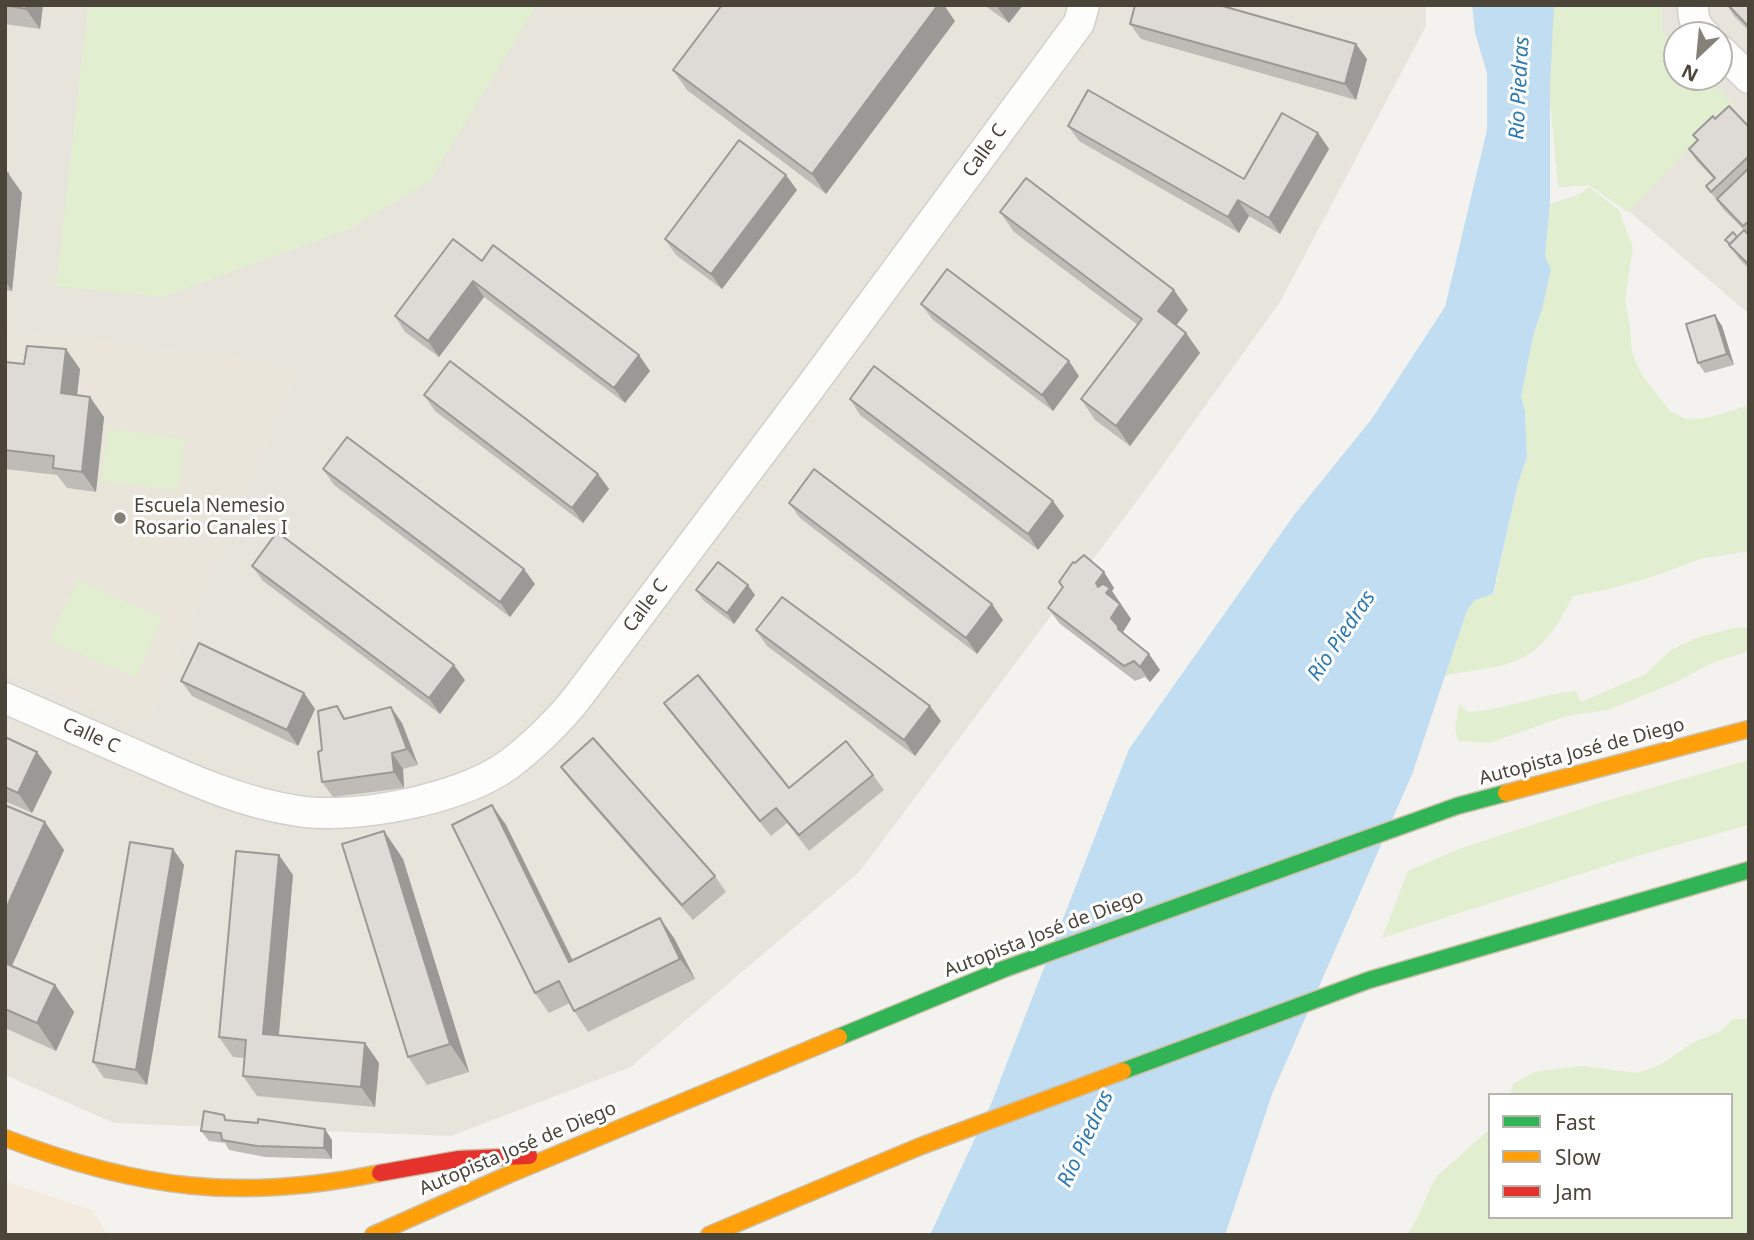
<!DOCTYPE html>
<html>
<head>
<meta charset="utf-8">
<style>
	body { margin:0 }
	#map { position:relative; width:1754px; height:1240px; overflow:hidden; background:#f4f2ee; font-family:"Noto Sans",sans-serif }
	canvas { display:block }
	.frame { position:absolute; inset:0; border:7px solid #4b4439; pointer-events:none }
	.legend { position:absolute; left:1488px; top:1093px; width:245px; height:126px; box-sizing:border-box; background:#fff; border:2px solid #b7b4b0; margin:0; padding:9px 12px; list-style:none; font-size:21px; color:#4b4439 }
	.legend li { display:flex; align-items:center; gap:14px; height:35px }
	.legend b { width:35px; border:2px solid #b7b4b0 }
	.north { position:absolute; left:1663px; top:21px; width:70px; height:70px; box-sizing:border-box; background:#fff; border:2px solid #b7b4b0; border-radius:50%; rotate:206deg; font-size:19px; font-weight:700; line-height:28px; text-align:center; color:#4b4439 }
	.north::after { content:''; display:block; margin:auto; width:24px; height:32px; background:#868178; clip-path:polygon(50% 0,100% 100%,50% 72%,0 100%) }
</style>
</head>
<body>
<div id="map">
<canvas width="1754" height="1240"></canvas>
<div class="frame"></div>
<ul class="legend">
<li><b style="height:9px;background:#30b455"></b>Fast</li>
<li><b style="height:9px;background:#ff9f0a"></b>Slow</li>
<li><b style="height:9px;background:#e5322d"></b>Jam</li>
</ul>
<div class="north">N</div>
</div>
<script>
const ctx = document.querySelector('canvas').getContext('2d');
ctx.lineJoin = 'round';
function fill(path, color) {
  ctx.fillStyle = color;
  ctx.fill(path, 'evenodd');
}
function strokePath(path, color, width, dash) {
  ctx.strokeStyle = color;
  ctx.lineWidth = width;
  ctx.lineCap = dash ? 'butt' : 'round';
  ctx.setLineDash(dash || []);
  ctx.stroke(path);
}
function drawText(font, color, halo, rows, align = 'center') {
  ctx.font = font + ' "Noto Sans",sans-serif';
  ctx.lineWidth = 6;
  ctx.setLineDash([]);
  ctx.textBaseline = 'middle';
  ctx.strokeStyle = halo;
  ctx.fillStyle = color;
  for (const [text, x, y, turn = 0] of rows) {
    ctx.save();
    ctx.translate(x, y);
    ctx.rotate((+turn || 0) * Math.PI / 180);
    ctx.textAlign = isNaN(turn) ? turn : align;
    if (halo) ctx.strokeText(text, 0, 0);
    ctx.fillText(text, 0, 0);
    ctx.restore();
  }
}
fill(new Path2D(`
	M5 5H1426V26L1280 302 1142 494 860 871 631 1067 451 1136 114 1123 5 1075Z
	M1551 5H1749V314L1624 207 1628 212 1589 185 1558 187 1550 97ZM1677 35H1719V77H1677Z`), '#e7e4dc');
fill(new Path2D(`
	M5 1181 92 1210 108 1235H5Z`), '#f3ebdf');
fill(new Path2D(`
	M5 330 300 366 146 727 5 671Z`), '#eae5da');
fill(new Path2D(`
	M88 5H537L430 181 349 229 163 297 56 286Z
	M1551 5H1662V32L1677 47V77H1707L1732 103 1628 212 1589 185 1558 187 1550 97Z
	M1589 187 1619 210 1633 248 1625 299 1630 327 1632 353 1642 375 1670 411 1686 419 1707 418 1747 406 1749 404V551L1700 559 1649 578 1605 590 1573 596C1556 629 1540 657 1500 666 1482 670 1463 671 1445 676L1467 609 1475 600 1494 594 1518 483 1527 457 1525 411 1521 396 1534 333 1542 309 1550 271 1545 256 1550 204 1580 194Z
	M108 429 185 439 178 490 101 481Z
	M77 580 163 618 136 678 50 640Z
	M1749 627V651L1712 663 1678 681 1608 710 1567 716 1488 743 1458 741 1455 728 1459 704 1468 712C1505 710 1539 694 1576 691L1581 702 1646 674 1671 650 1696 638 1733 628Z
	M1749 760V825L1637 856 1382 938 1408 871 1462 848 1602 802Z
	M1733 1019H1749V1235H1407L1420 1213 1431 1186 1437 1176 1490 1129V1217H1731V1095H1510L1513 1084 1534 1072 1581 1066 1638 1073 1660 1065 1694 1042 1721 1031Z`), '#e1eecf');
fill(new Path2D(`
	M1472 5H1554L1550 85V204L1545 256 1551 270 1542 309 1534 333 1521 396 1525 411 1527 457 1518 483 1493 594 1475 600 1467 610 1413 772 1272 1094 1225 1235H930L991 1104 1129 749 1294 515 1371 420 1445 307 1487 130V73L1475 33Z`), '#c0ddf1');
const street = new Path2D(`
	M1693 5C1693 18 1695 26 1705 35
	M1719 49 1749 78
	M5 698C51 718 96 738 142 758 192 780 243 803 298 811 355 820 461 799 508 765 531 748 559 721 577 698L812 385 1079 23 1084 5`);
const fast = new Path2D(`
	M839 1037 1004 969 1457 806 1506 793
	M1123 1071 1369 980 1749 870`);
const slow = new Path2D(`
	M1506 793 1749 729
	M5 1138C138 1189 240 1202 380 1173
	M373 1235 510 1174 839 1037
	M709 1235 921 1146 1123 1071`);
const jam = new Path2D(`
	M380 1173 459 1159 529 1156`);
strokePath(street, '#d2d0cb', 33);
strokePath(fast, '#ccbfa9', 19);
strokePath(slow, '#ccbfa9', 19);
strokePath(jam, '#ccbfa9', 19);
strokePath(street, '#fdfdfc', 30);
strokePath(fast, '#30b455', 16);
strokePath(slow, '#ff9f0a', 16);
strokePath(jam, '#e5322d', 16);
fill(new Path2D(`
	M5 5H43L40 29 5 24Z
	M984 5H1023L1009 23Z
	M1727 5H1749V31L1734 16Z
	M955 21 826 194 687 90 673 70Z
	M1130 24 1367 59 1356 100 1141 39Z
	M1715 119 1749 127V269L1740 260 1725 240 1747 233 1724 210 1706 186 1714 179 1696 160 1689 149 1697 140 1693 135Z
	M1068 126 1244 179 1318 133 1329 149 1280 234 1249 216 1239 233 1079 141Z
	M5 173 22 193 12 291 5 290Z
	M797 190 722 289 676 255 665 239Z
	M1000 212 1188 310 1176 325 1186 333 1200 353 1130 446 1095 420 1081 399 1138 325 1014 232Z
	M482 261 650 371 625 403 484 297 439 357 405 332 395 316Z
	M921 304 1079 376 1053 411 932 319Z
	M1722 326 1734 365 1705 373 1698 363Z
	M5 359 6 362 80 369 77 395 104 417 96 492 67 488 57 475 5 469Z
	M424 395 598 474 609 489 583 523 435 411Z
	M850 399 1064 516 1038 550 860 415Z
	M323 469 535 584 510 617 334 485Z
	M789 503 1003 620 977 654 800 518Z
	M1075 563 1104 572 1114 588 1112 591 1131 619 1123 632 1125 635 1149 654 1160 670 1150 682 1145 677 1135 681 1059 623 1048 608 1062 587 1059 582Z
	M252 566 465 680 440 714 263 581Z
	M696 590 755 595 734 624 704 601Z
	M756 630 941 721 915 756 767 646Z
	M181 681 304 693 315 709 298 746 192 696Z
	M664 703 789 788 873 775 884 790 809 851 787 823 771 836 675 718Z
	M337 706 346 719 402 723 418 765 403 769 404 788 333 797 322 782V750Z
	M5 737 52 772 32 813 5 801Z
	M561 767 715 876 726 892 693 920 572 782Z
	M492 805 506 825 573 960 674 938 695 979 588 1032 574 1011 570 1003 549 1013 535 993Z
	M5 809 45 822 64 850 12 966 55 985 74 1012 56 1051 5 1028Z
	M384 831 403 859 469 1072 427 1085 408 1057Z
	M173 849 184 865 147 1085 104 1078 93 1062Z
	M293 875 279 1035 365 1043 379 1063 375 1107 257 1096 243 1076 245 1058 233 1057 219 1037Z
	M224 1115 228 1121 332 1140V1159L265 1157 229 1150 225 1143 209 1141 201 1131Z`), '#bfbcb8');
fill(new Path2D(`
	M26 5H43L40 29 26 9Z
	M938 5H944L955 21 826 194 812 174Z
	M1000 5H1023L1009 23 998 8Z
	M1356 44 1367 59 1356 100 1345 84Z
	M1318 133 1329 149 1280 234 1269 218Z
	M8 173 22 193 12 291 5 281V204Z
	M786 175 797 190 722 289 711 274Z
	M1238 200 1249 216 1239 233 1228 217Z
	M473 281 484 297 439 357 428 341Z
	M1174 290 1188 310 1172 331 1158 311Z
	M1715 315 1722 326 1734 365 1727 354Z
	M1186 333 1200 353 1130 446 1116 426Z
	M66 349 80 369 75 413 61 393Z
	M639 355 650 371 625 403 614 388Z
	M1069 361 1079 376 1053 411 1042 395Z
	M90 397 104 417 96 492 82 472Z
	M598 474 609 489 583 523 572 508Z
	M1053 501 1064 516 1038 550 1028 534Z
	M524 569 535 584 510 617 500 602Z
	M1104 572 1114 588 1112 591 1131 619 1123 632 1129 641 1118 629 1111 618 1106 599 1096 583Z
	M748 585 755 595 734 624 727 613Z
	M992 604 1003 620 977 654 966 638Z
	M1149 654 1160 670 1150 682 1140 667Z
	M454 665 465 680 440 714 429 698Z
	M304 693 315 709 298 746 287 730Z
	M930 706 941 721 915 756 904 740Z
	M391 707 402 723 418 765 407 749Z
	M37 752 52 772 32 813 18 793Z
	M392 753 403 769 404 788 394 772Z
	M492 805 506 825 583 982 569 962Z
	M45 822 64 850 5 981V911Z
	M384 831 403 859 469 1072 450 1044Z
	M173 849 184 865 147 1085 136 1070Z
	M279 855 293 875 277 1054 263 1034Z
	M660 918 674 938 695 979 680 959Z
	M55 985 74 1012 56 1051 37 1023Z
	M365 1043 379 1063 375 1107 361 1087Z
	M325 1129 332 1140V1159L324 1148Z`), '#9b9996');
const building = new Path2D(`
	M5 5H26V9Z
	M722 5H938L812 174 673 70Z
	M1135 5H1219L1356 44 1345 84 1130 24Z
	M1728 5H1749V27Z
	M1088 90 1244 179 1282 113 1318 133 1269 218 1238 200 1228 217 1068 126Z
	M1729 106 1749 127V156L1711 192 1706 186 1715 178 1689 149 1698 140 1693 135 1713 116 1715 119Z
	M739 140 786 175 711 274 665 239Z
	M1749 168V221L1743 226 1717 199Z
	M5 173H8L5 204Z
	M1026 178 1174 290 1158 311 1186 333 1116 426 1081 399 1142 319 1000 212Z
	M1744 230 1747 233 1749 231V265L1729 245Z
	M1733 232 1737 237 1730 244 1725 240Z
	M453 239 482 261 493 245 639 355 614 388 473 281 428 341 395 316Z
	M947 269 1069 361 1042 395 921 304Z
	M1715 315 1727 354 1698 363 1686 324Z
	M27 346 66 349 61 393 90 397 82 472 53 468 54 456 5 450V362L24 364Z
	M450 361 598 474 572 508 424 395Z
	M874 366 1053 501 1028 534 850 399Z
	M347 437 524 569 500 602 323 469Z
	M814 469 992 604 966 638 789 503Z
	M277 532 454 665 429 698 252 566Z
	M1084 555 1104 572 1096 583 1098 587 1103 584 1110 588 1106 593 1120 604 1111 618 1118 626V629L1149 654 1140 667 1134 661 1124 666 1048 608 1063 587 1059 582 1073 562 1075 563Z
	M718 562 748 585 727 613 696 590Z
	M782 597 930 706 904 740 756 630Z
	M199 643 304 693 287 730 181 681Z
	M698 675 789 788 846 741 873 775 799 835 776 808 760 821 664 703Z
	M337 706 344 719 391 707 407 749 392 753 394 772 322 782 318 752 322 750 318 711Z
	M5 737 37 752 18 793 5 787Z
	M593 738 715 876 682 905 561 767Z
	M492 805 569 962 660 918 680 959 574 1011 559 981 535 993 452 825Z
	M7 806 45 822 5 911V809Z
	M384 831 450 1044 408 1057 342 844Z
	M130 842 173 849 136 1070 93 1062Z
	M236 851 279 855 263 1034 365 1043 361 1087 243 1076 246 1040 219 1037Z
	M5 963 55 985 37 1023 5 1009Z
	M204 1111 224 1115 225 1120 258 1123V1119L325 1129 324 1148 257 1146 222 1140 221 1133 201 1131Z`);
fill(building, '#dedbd6');
strokePath(building, '#9b9996', 2);
for (const [x, y, r, color] of [
	[120,518,7,"#868178"]
]) {
  const dot = new Path2D();
  dot.arc(x, y, r, 0, 2 * Math.PI);
  ctx.fillStyle = color;
  ctx.fill(dot);
  strokePath(dot, '#fff', 2.5);
}
drawText('19px', '#4b4439', '#fff', [
	["Calle C",985,151,-54],
	["Calle C",646,606,-53],
	["Calle C",91,736,24],
	["Autopista José de Diego",1582,752,-15],
	["Autopista José de Diego",1044,934,-21],
	["Autopista José de Diego",518,1149,-23]
]);
drawText('19px', '#4b4439', '#fff', [
	["Escuela Nemesio",134,507],
	["Rosario Canales I",134,529]
], 'left');
drawText('italic 21px', '#2e7ab2', '#fff', [
	["Río Piedras",1520,88,-87],
	["Río Piedras",1342,636,-56],
	["Río Piedras",1086,1139,-65]
]);
</script>
</body>
</html>
